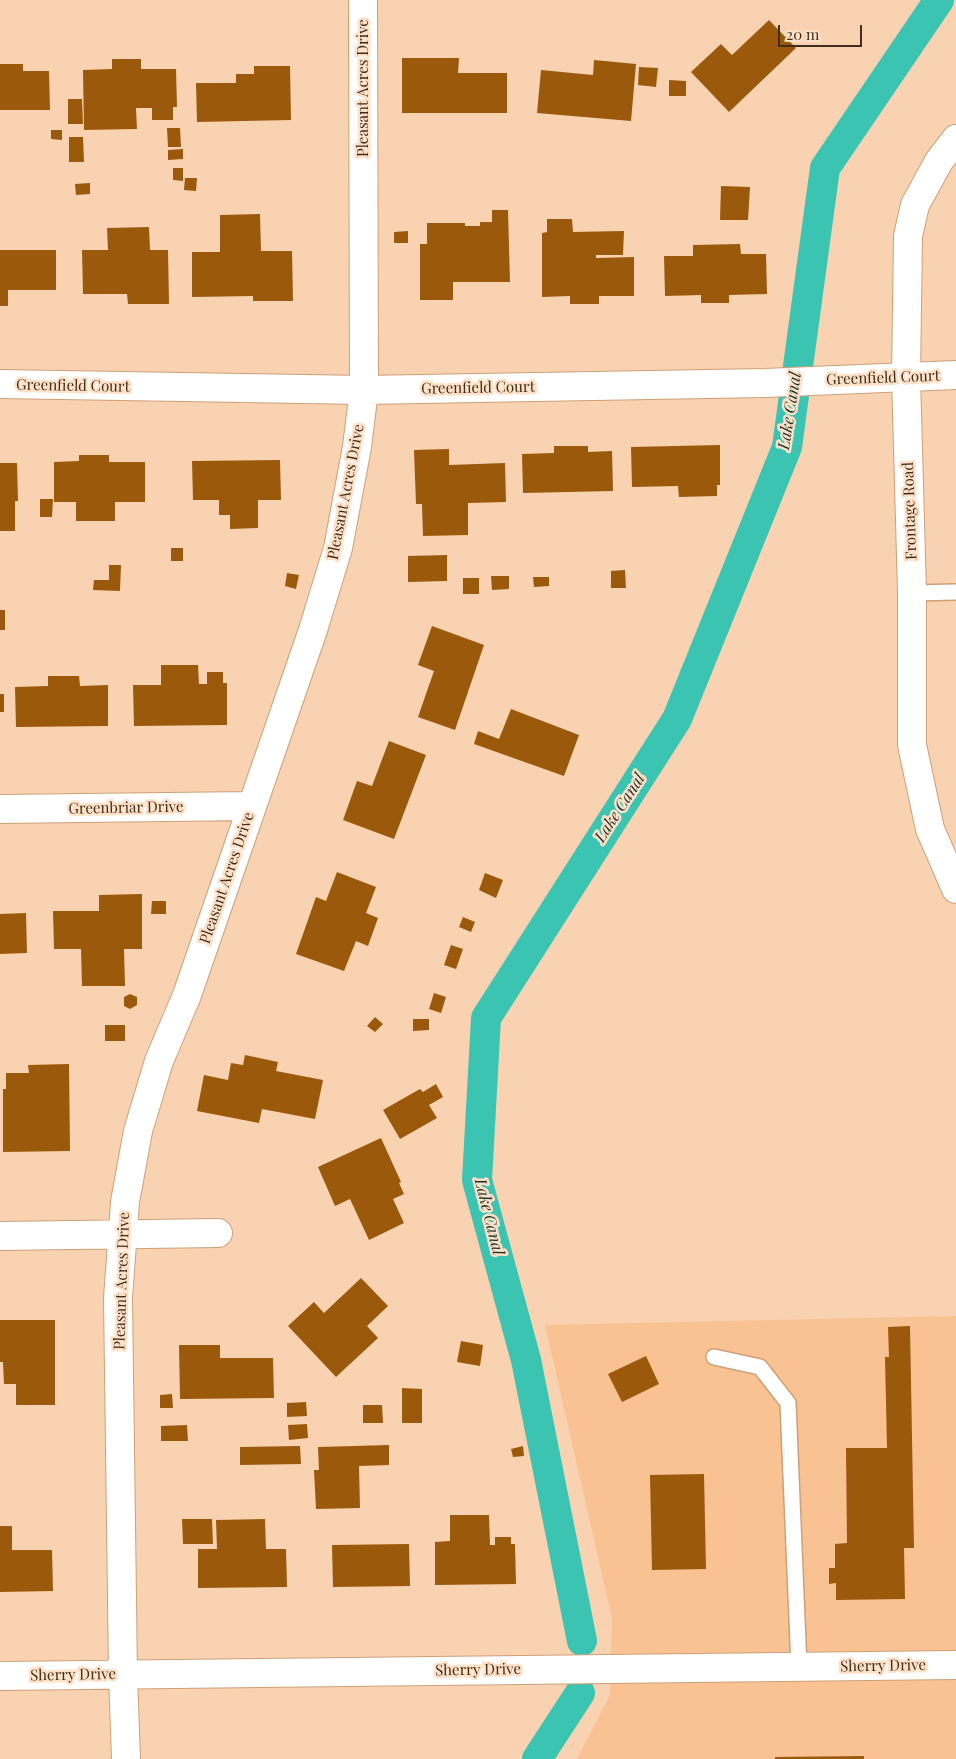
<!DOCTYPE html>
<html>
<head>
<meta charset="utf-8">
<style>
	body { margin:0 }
	#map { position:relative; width:956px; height:1759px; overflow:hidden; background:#f9d2b1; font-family:"Playfair Display",serif }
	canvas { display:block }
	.scale { position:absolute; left:778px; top:25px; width:84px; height:22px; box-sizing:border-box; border:2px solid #402e1d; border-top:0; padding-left:6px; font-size:15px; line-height:18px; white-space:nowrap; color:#402e1d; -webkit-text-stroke:4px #ffe1c8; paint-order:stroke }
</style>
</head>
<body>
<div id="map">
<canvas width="956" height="1759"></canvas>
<div class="scale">20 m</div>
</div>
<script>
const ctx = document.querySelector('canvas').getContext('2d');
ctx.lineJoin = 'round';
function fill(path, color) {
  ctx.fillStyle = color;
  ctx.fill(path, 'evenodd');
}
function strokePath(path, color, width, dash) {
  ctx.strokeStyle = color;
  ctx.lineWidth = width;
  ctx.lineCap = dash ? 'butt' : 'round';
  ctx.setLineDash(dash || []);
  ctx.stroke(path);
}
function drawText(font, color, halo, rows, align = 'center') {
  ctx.font = font + ' "Playfair Display",serif';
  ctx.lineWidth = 5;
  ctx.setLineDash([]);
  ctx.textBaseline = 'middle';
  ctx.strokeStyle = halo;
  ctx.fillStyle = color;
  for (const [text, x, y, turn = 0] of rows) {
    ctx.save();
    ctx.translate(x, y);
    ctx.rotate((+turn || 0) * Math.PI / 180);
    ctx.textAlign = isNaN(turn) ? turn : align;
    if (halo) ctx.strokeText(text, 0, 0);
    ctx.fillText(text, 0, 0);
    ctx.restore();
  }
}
fill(new Path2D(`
	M956 1316V1759H577L610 1695 612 1618 545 1325Z`), '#f9c293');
strokePath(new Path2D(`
	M582 1641 526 1360 477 1180 486 1018 677 719 787 447 825 168 939 0
	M537 1759 580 1693`), '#3cc4b2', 30);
fill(new Path2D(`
	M769 20 796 48 729 112 691 72 721 44 732 55Z
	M402 58H459L458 73H507V113H402Z
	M112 59H141V69H176L177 107H173V120H152V108H136L137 129 84 130 83 70 112 69Z
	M594 60 636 64 631 121 537 113 541 70 593 75Z
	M0 64H23V71H49L50 110H0Z
	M254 66H290L291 120 197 122 196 83H236V74H254Z
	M639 67 658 68 656 87 638 85Z
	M669 80 686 81V96H669Z
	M68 99H82L83 124H68Z
	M167 128H180L181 147H168Z
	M51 130H62V140L51 139Z
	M69 137H83L84 162H69Z
	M183 149V159L168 160V150Z
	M173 168H183V181L173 180Z
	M185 178H197L196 191 184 190Z
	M90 183V194L76 195 75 184Z
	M721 186 750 187 748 220H720Z
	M492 210H508L510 282H453V300H420V244H427V223H465V226H480V222H492Z
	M260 214 261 251H292L293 301H253V296L192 297V252H220V215Z
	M547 219H572L573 232 624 231 623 255H596V258L634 257V296H599V304H570V296L542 297V233L547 232Z
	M149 227 150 250H168L169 304H128L127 294H83L82 250H108L107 228Z
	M408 231V243H394V232Z
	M740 244 741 254H766L767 294 729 295V303H701V295L665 296 664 256H693V245Z
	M0 250H56V290H8V306H0Z
	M720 445V485H717V496L679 497 678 486 632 487 631 447Z
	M554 446H588V452L612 451 613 491 523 493 522 454 554 453Z
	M449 449V465L505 463 506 502 468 503V535L423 536 422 504H416L414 450Z
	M79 455H109V462H145V502H115V521H76V502H54V462L79 461Z
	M280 460 281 500H258V528L230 529V515H219V500H193L192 461Z
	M0 463H17L18 501H15V531H0Z
	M40 499H53L52 517H40Z
	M171 548H183V561H171Z
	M447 555V581L408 582V556Z
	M109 565H121L120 591 93 590 94 580H109Z
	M625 570 626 588H611V571Z
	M287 573 299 575 296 589 285 586Z
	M491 576H509V589L492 590Z
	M533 577H549V586L534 587Z
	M463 578H479V594H463Z
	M0 610H5V630H0Z
	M432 626 484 645 455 730 418 717 434 671 418 665Z
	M161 665H198L199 684H207V672H223V683H227V725L134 726 133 685H161Z
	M48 676H79L80 686 108 685V726L16 727 15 687 48 686Z
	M0 694H4V712H0Z
	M511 709 579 735 564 776 474 744 478 731 499 739Z
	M389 741 426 755 394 839 343 820 357 781 372 786Z
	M337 872 376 887 366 913 378 918 368 946 356 941 344 971 296 954 316 897 326 901Z
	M485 873 503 880 496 898 479 890Z
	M142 894V949H124L125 986H82L81 949H54L53 911H99V895Z
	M152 901H166V914H151Z
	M26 913 27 953 0 954V914Z
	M463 917 475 922 471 932 459 927Z
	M451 945 463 949 456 969 444 965Z
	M434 993 446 997 441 1013 429 1009Z
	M130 994 137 997V1005L130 1009 124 1006V997Z
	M375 1017 383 1024 375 1032 367 1026Z
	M413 1019H429V1030L413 1031Z
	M105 1025H125V1041H105Z
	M245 1055 278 1062 276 1071 323 1080 315 1119 262 1109 259 1123 197 1111 204 1075 228 1080 231 1063 243 1065Z
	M69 1064 70 1151 3 1152V1089H6V1073H29L28 1065Z
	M436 1084 443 1097 429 1105 437 1118 400 1139 383 1110 420 1089 423 1092Z
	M381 1138 401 1182 399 1183 404 1194 393 1199 404 1223 369 1240 350 1199 335 1206 318 1167Z
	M361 1278 388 1306 367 1326 378 1338 336 1377 288 1326 314 1302 324 1313Z
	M0 1320H55V1405H16V1384H4L3 1362H0Z
	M910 1326 914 1548H904L905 1599 836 1600V1583L829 1584V1568H835V1544L847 1543 846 1448H887L885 1357H889L888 1327Z
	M461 1341 483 1345 480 1366 457 1362Z
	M179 1345H220V1358H273L274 1398 180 1399Z
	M646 1356 659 1384 622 1402 608 1374Z
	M402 1388 422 1389V1423H402Z
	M172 1394 173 1408H160V1395Z
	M306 1402 307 1416 287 1417V1403Z
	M363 1405H382L383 1423H363Z
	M307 1424 308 1438 289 1440 288 1425Z
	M187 1425 188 1441H161V1426Z
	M389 1445V1465L359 1466 360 1508 316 1509 314 1470H319L318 1447Z
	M300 1446 301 1464 240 1465V1447Z
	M523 1446 524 1456 513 1457 511 1449Z
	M704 1474 706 1569 652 1570 650 1475Z
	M450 1515H489L490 1545H495V1537H511V1544H515L516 1584 435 1585V1542L450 1541Z
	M182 1519H212L213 1544H183Z
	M265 1519 266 1549H286L287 1587 198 1588V1549H217L216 1520Z
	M0 1526H12V1550H52L53 1591 0 1592Z
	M409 1544 410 1586 333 1587 332 1545Z
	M864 1756V1759H775V1757Z`), '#9b590b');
const lane = new Path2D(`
	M912 593 956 592
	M714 1357 760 1367 788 1403 799 1667`);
const street = new Path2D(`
	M956 139 939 161 915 205 908 236 906 377 912 593V745L930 829 956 889
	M0 384 364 390 765 383 956 375
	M0 809 252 806
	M0 1236 218 1233
	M0 1676 956 1665
	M126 1759 123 1675 118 1298 125 1202 138 1131 159 1061 187 995 313 630 338 548 357 447 364 390 363 0`);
strokePath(lane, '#cea078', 18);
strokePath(street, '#cea078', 30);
strokePath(lane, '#fff', 15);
strokePath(street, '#fff', 28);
drawText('15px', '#402e1d', '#ffe1c8', [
	["Pleasant Acres Drive",363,88,-90],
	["Greenfield Court",883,378,-2],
	["Greenfield Court",73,386,1],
	["Greenfield Court",478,388,-1],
	["Pleasant Acres Drive",346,492,-79],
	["Frontage Road",910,511,-92],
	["Greenbriar Drive",126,808,-1],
	["Pleasant Acres Drive",227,878,-71],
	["Pleasant Acres Drive",122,1281,-88],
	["Sherry Drive",883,1666,-1],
	["Sherry Drive",478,1670,-1],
	["Sherry Drive",73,1675,-1]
]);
drawText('italic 16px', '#14302c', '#ffe1c8', [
	["Lake Canal",790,411,-81],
	["Lake Canal",620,808,-57],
	["Lake Canal",489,1217,76]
]);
</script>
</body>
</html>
